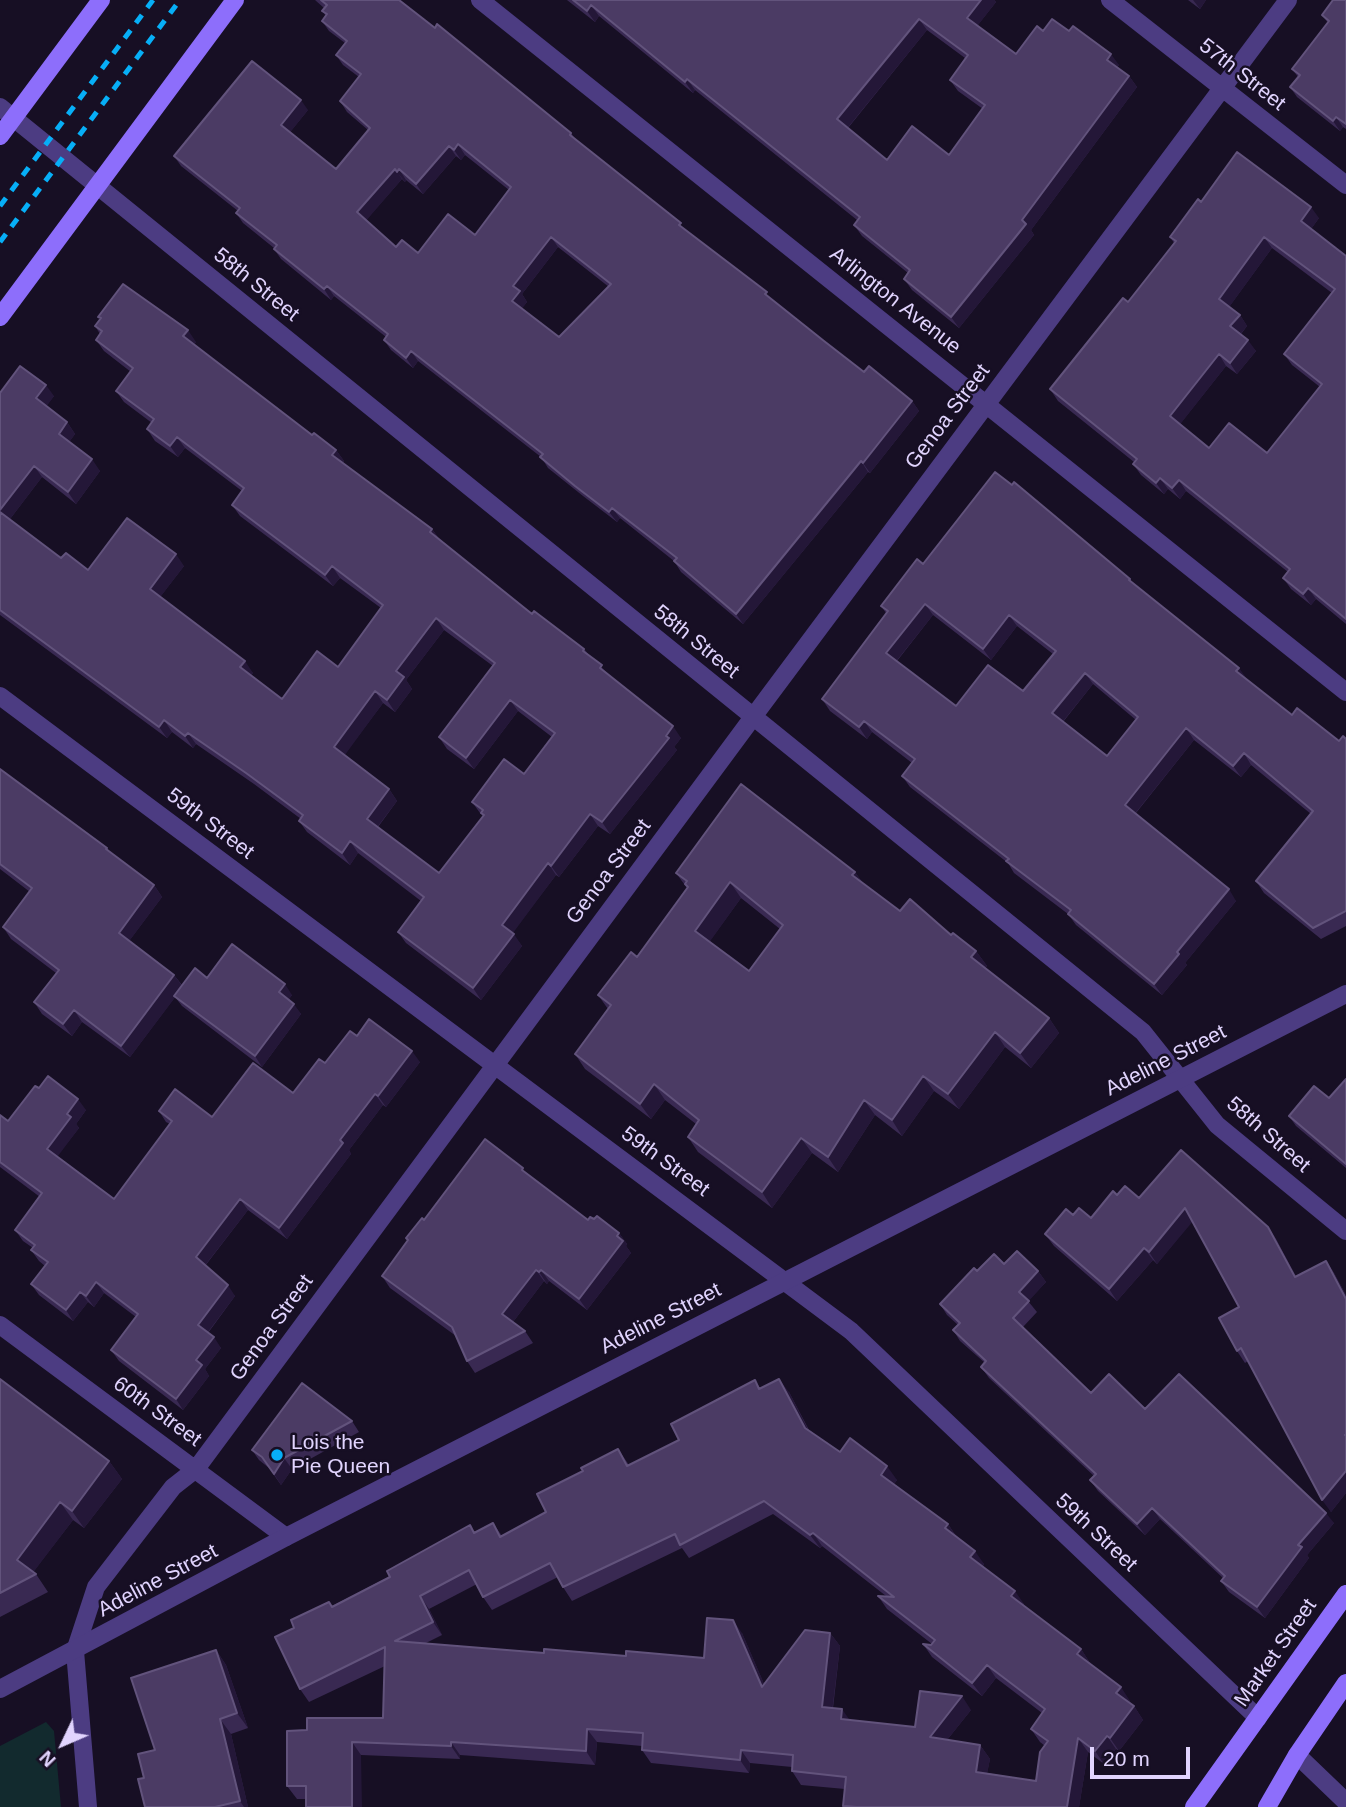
<!DOCTYPE html>
<html>
<head>
<meta charset="utf-8">
<style>
	body { margin:0 }
	#map { position:relative; width:1346px; height:1807px; overflow:hidden; background:#170f24; font-family:Arial,sans-serif }
	canvas { display:block }
	.north { position:absolute; left:28px; top:1709px; width:70px; height:70px; -webkit-text-stroke:5px #170f24; paint-order:stroke; rotate:226deg; font-size:19px; font-weight:700; line-height:28px; text-align:center; color:#e1d4fe }
	.north::after { content:''; display:block; margin:auto; width:24px; height:32px; background:#e1d4fe; clip-path:polygon(50% 0,100% 100%,50% 72%,0 100%) }
	.scale { position:absolute; left:1090px; top:1747px; width:100px; height:32px; box-sizing:border-box; border:4px solid #e1d4fe; border-top:0; padding-left:9px; font-size:21px; line-height:24px; white-space:nowrap; color:#e1d4fe; -webkit-text-stroke:5px #170f24; paint-order:stroke }
</style>
</head>
<body>
<div id="map">
<canvas width="1346" height="1807"></canvas>
<div class="north">N</div>
<div class="scale">20 m</div>
</div>
<script>
const ctx = document.querySelector('canvas').getContext('2d');
ctx.lineJoin = 'round';
function fill(path, color) {
  ctx.fillStyle = color;
  ctx.fill(path, 'evenodd');
}
function strokePath(path, color, width, dash) {
  ctx.strokeStyle = color;
  ctx.lineWidth = width;
  ctx.lineCap = dash ? 'butt' : 'round';
  ctx.setLineDash(dash || []);
  ctx.stroke(path);
}
function drawText(font, color, halo, rows, align = 'center') {
  ctx.font = font + ' Arial,sans-serif';
  ctx.lineWidth = 5;
  ctx.setLineDash([]);
  ctx.textBaseline = 'middle';
  ctx.strokeStyle = halo;
  ctx.fillStyle = color;
  for (const [text, x, y, turn = 0] of rows) {
    ctx.save();
    ctx.translate(x, y);
    ctx.rotate((+turn || 0) * Math.PI / 180);
    ctx.textAlign = isNaN(turn) ? turn : align;
    if (halo) ctx.strokeText(text, 0, 0);
    ctx.fillText(text, 0, 0);
    ctx.restore();
  }
}
fill(new Path2D(`
	M46 1722 54 1731 61 1807H0V1746Z`), '#122a2e');
strokePath(new Path2D(`
	M480 0 1346 692
	M1110 0 1346 185
	M0 107 1143 1032 1217 1125 1346 1231
	M0 696 851 1331 1258 1718
	M0 1325 286 1537
	M1297 1755 1346 1802
	M88 1807 75 1651 96 1587 173 1487 196 1469 753 717 1288 0`), '#4c3c82', 18);
strokePath(new Path2D(`
	M0 1689 286 1537 1346 994`), '#4c3c82', 18);
strokePath(new Path2D(`
	M0 136 101 0
	M0 317 235 0
	M1194 1807 1346 1594
	M1267 1807 1297 1755 1346 1683`), '#8d6efb', 18);
strokePath(new Path2D(`
	M0 206 153 0
	M0 242 180 0`), '#07aff7', 5, [10, 9]);
fill(new Path2D(`
	M315 0H399L571 133 576 140 773 301 864 372 912 401 919 411 870 473 868 472 743 624 681 572 674 561 620 518 617 522 583 496 548 468 541 457 418 361 413 368 391 350 384 340 386 337 334 296 331 300 281 259 274 249V248L243 223 236 213 238 211 181 166 174 156 308 110 290 132 336 169 368 130 347 112 340 101 359 77 343 65 336 55 345 43 329 31 322 21 326 16 322 11 324 8ZM465 155 509 190 475 235 418 253 396 247 366 220 402 179 405 182 406 180 423 194 456 156 461 160ZM558 247 609 287 559 337 522 308 527 302 522 294Z
	M567 0H994L996 2 977 26 1016 54 1043 31H1069L1119 65 1117 67 1129 76 1137 87 1031 230 1034 235 959 328 912 290 904 279 908 273 862 236 854 225 857 220 695 90 693 93 599 16 595 22ZM927 30 965 58 950 80 958 91 983 109 949 155 887 160 848 128Z
	M1188 0H1206L1200 9Z
	M1346 0V129L1343 127 1340 131 1297 97 1290 87 1298 77 1292 69 1328 23 1322 15Z
	M1201 202 1319 218 1311 229 1346 256V624L1316 599 1311 605 1291 589 1283 578 1288 572 1186 491 1180 499 1168 489 1164 494 1141 475 1133 464 1134 462 1058 401 1050 389 1128 302 1174 243 1170 237ZM1272 248 1332 293 1284 354 1292 365 1320 387 1267 453 1209 448 1180 424 1226 366 1237 374 1256 351 1241 334 1247 326 1240 315 1229 307Z
	M98 317 196 342 194 344 312 435 336 450 344 461 343 463 432 529 440 540 532 614 584 649 590 656 609 675 681 738 674 747 677 750 610 834 598 826 559 877 556 875 512 933 522 946 481 1000 406 943 398 932 421 901 358 853 350 865 307 832 299 821 301 819 254 784 196 744 193 748 172 732 167 738 0 615V393L54 396 46 406 67 422 75 434 69 442 100 471 76 504 42 477 10 519 61 558 88 570 184 566 160 597 253 673 251 675 282 699 338 667 381 608 340 578 333 586 240 516 232 505 242 491 185 448 178 457 155 441 147 429 152 423 124 402 116 391 131 372 104 351 96 340 100 334 95 326 100 319ZM444 630 493 666 439 737 447 749 474 769 518 711 552 737 524 774 472 802 480 813 483 816 439 873 378 827 397 801 389 789 344 755 383 703 395 712 412 689 406 680Z
	M923 564 1130 579 1134 585 1247 679 1292 715 1339 741 1346 739V926L1321 939 1264 893 1256 881 1311 814 1251 765 1241 777 1194 740 1136 813 1236 901 1185 963 1187 965 1162 995 1076 925 1068 914 1014 873 1008 863 910 787 902 776 912 763 872 732 867 739 830 711 822 699 886 613 881 606ZM933 615 991 660 1017 626 1053 654 1023 691 956 706 897 661ZM1093 684 1136 720 1107 756 1063 722Z
	M0 769 107 848 111 853 154 885 162 897 129 941 174 975 182 985 207 978 292 995 289 999 301 1014 262 1067 182 1006 175 997 130 1057 82 1022 72 1036 42 1014 34 1002 56 973 11 939 3 927 30 892 0 869Z
	M855 872 862 882 900 911 951 935 976 951 987 966 985 968 1049 1018 1059 1033 1031 1068 1005 1047 959 1109 934 1091 902 1136 875 1115 838 1172 812 1153 772 1208 698 1152 688 1137 696 1124 665 1100 651 1119 585 1069 575 1054 608 1009 598 995 637 957 687 888 676 873ZM741 898 780 929 749 971 709 942Z
	M357 1036 420 1062 386 1107 383 1105 349 1150 351 1154 287 1239 248 1210 205 1266 235 1296 208 1333 221 1348 205 1369 209 1376 183 1410 119 1361 111 1350 136 1317 104 1293 94 1307 88 1302 73 1321 39 1295 31 1284 45 1266 39 1261 31 1250 33 1248 23 1241 15 1230 40 1197 0 1167V1115L8 1121 39 1088 86 1110 76 1124 79 1128 57 1156 114 1199 170 1124 166 1122 159 1111 212 1117 293 1093 325 1063Z
	M1346 1079V1168L1296 1126 1289 1116 1329 1098Z
	M528 1175 588 1220 619 1233 627 1244 626 1246 631 1253 587 1310 549 1281 547 1284 544 1281 513 1322 525 1331 533 1343 475 1373 467 1361 456 1336 390 1288 382 1276 408 1241 406 1238 424 1220Z
	M1117 1195 1139 1198 1268 1227 1276 1239 1296 1277 1326 1261 1334 1273 1346 1295V1493L1331 1512 1248 1361 1245 1363 1237 1351 1239 1307 1192 1221 1157 1264 1153 1260 1117 1301 1054 1246 1045 1234 1073 1215 1091 1218Z
	M1004 1264 1038 1271 1046 1282 1028 1301 1037 1312 1023 1327 1091 1393 1145 1409 1334 1523 1307 1555 1309 1558 1265 1618 1229 1592 1221 1581 1223 1578 1160 1519 1145 1535 1098 1491 1090 1480 1094 1476 989 1378 981 1367 985 1363 960 1341 953 1330 958 1325 947 1315 940 1304 977 1271Z
	M0 1379 109 1461 122 1479 84 1528 73 1520 33 1572 36 1574 48 1592 0 1617Z
	M755 1380 760 1388 789 1392 809 1430 840 1452 897 1480 894 1484 948 1524 956 1536 984 1564 983 1566 1024 1604 1023 1605 1081 1649 1090 1663V1664L1130 1701 1128 1702 1134 1706 1143 1720 1119 1751 1116 1749 1104 1764 1088 1752 1079 1807H844L843 1806 845 1789 801 1785 792 1771V1767L750 1763 749 1773 651 1763 642 1750V1746L597 1742 595 1765 460 1755V1759L361 1755 306 1799H297L287 1786 307 1730 383 1718 385 1666 309 1702 300 1689 294 1628 332 1606 493 1523 502 1536 546 1512 583 1471 618 1449 629 1465 679 1440ZM773 1514 820 1548 822 1546 886 1596H878L887 1609 932 1644 931 1645 923 1644 932 1657 982 1696 996 1678 1042 1713 1031 1729 1040 1742 1045 1746 1036 1781 987 1773 990 1759 980 1745 947 1740 971 1710 915 1727 850 1720 833 1708 840 1646 830 1633 764 1684 742 1633 704 1658 626 1656 544 1653 426 1643 442 1635 429 1609 477 1584 483 1597 492 1610 558 1577 563 1587 572 1601 682 1548 689 1558Z
	M352 1421 359 1432 292 1469 281 1485 269 1468 259 1460 252 1450Z
	M216 1650 226 1665 248 1728 231 1734 248 1807H145L144 1778 155 1750Z`), '#392952');
fill(new Path2D(`
	M981 0H994L996 2 975 29 967 18Z
	M1193 0H1206L1200 9Z
	M591 5 599 16 595 22 587 11Z
	M919 19 927 30 845 131 837 119Z
	M1111 54 1119 65 1115 71 1107 60Z
	M1129 76 1137 87 1031 230 1034 235 959 328 951 317Z
	M687 79 695 90 693 93 685 82Z
	M301 100 308 110 288 135 281 125Z
	M1336 117 1343 127 1340 131 1333 121Z
	M458 144 465 155 461 160 454 150Z
	M449 146 456 156 423 194 416 184Z
	M395 169 402 179 365 222 357 212Z
	M399 169 406 180 405 182 397 172Z
	M1311 207 1319 218 1309 232 1301 221Z
	M551 237 558 247 522 294 527 302 520 311 512 301 513 286Z
	M1264 237 1272 248 1227 310 1219 299Z
	M327 286 334 296 331 300 324 289Z
	M1240 315 1247 326 1238 337 1230 326Z
	M188 330 196 342 191 348 183 336Z
	M1248 340 1256 351 1237 374 1230 363Z
	M411 351 418 361 413 368 406 358Z
	M1219 354 1226 366 1178 427 1170 416Z
	M46 385 54 396 44 410 36 398Z
	M912 401 919 411 870 473 863 463Z
	M67 422 75 434 67 445 59 434Z
	M177 437 185 448 178 457 170 446Z
	M336 450 344 461 341 466 332 455Z
	M92 459 100 471 76 504 68 492Z
	M861 461 868 472 743 624 736 614Z
	M34 466 42 477 7 523 0 512V510Z
	M1160 478 1168 489 1164 494 1156 483Z
	M1179 480 1186 491 1180 499 1172 488Z
	M612 508 620 518 617 522 609 512Z
	M432 529 440 541 430 532Z
	M176 554 184 566 158 600 150 589Z
	M332 566 340 578 333 586 325 575Z
	M1308 588 1316 599 1311 605 1303 594Z
	M925 604 933 615 894 664 886 653Z
	M1009 615 1017 626 991 660 983 649Z
	M436 618 444 630 406 680 412 689 395 712 387 700 396 671Z
	M245 661 253 673 248 679 240 667Z
	M1239 668 1247 679 1236 671Z
	M1085 673 1093 684 1060 725 1052 713Z
	M375 691 383 703 342 759 334 747Z
	M510 700 518 711 474 769 466 758Z
	M164 720 172 732 167 738 159 727Z
	M864 721 872 732 867 739 859 727Z
	M673 726 681 738 674 747 677 750 610 834 602 822Z
	M1186 728 1194 740 1133 816 1125 805Z
	M188 733 196 744 193 748 185 736Z
	M1244 753 1251 765 1241 777 1233 766Z
	M389 789 397 801 375 830 367 819Z
	M590 814 598 826 559 877 551 866Z
	M350 841 358 853 350 865 342 853Z
	M548 863 556 875 510 937 502 925Z
	M855 872 866 887 852 875Z
	M730 882 741 898 706 947 695 931Z
	M154 885 162 897 127 944 119 933Z
	M1229 889 1236 901 1185 963 1187 965 1162 995 1154 984 1177 952Z
	M514 934 522 946 481 1000 473 988Z
	M976 951 987 966 982 973 971 957Z
	M174 975 183 987 130 1057 121 1046Z
	M285 984 292 995 286 1003 279 992Z
	M294 1004 301 1014 262 1067 255 1056Z
	M74 1010 82 1022 72 1036 63 1024Z
	M1049 1018 1059 1033 1031 1068 1020 1053Z
	M995 1032 1005 1047 959 1109 948 1094Z
	M412 1051 420 1062 386 1107 378 1096Z
	M923 1076 934 1091 902 1136 892 1120Z
	M654 1084 665 1100 651 1119 640 1104Z
	M375 1094 383 1105 349 1150 351 1154 287 1239 279 1228 340 1140Z
	M78 1099 86 1110 76 1124 79 1128 55 1160 47 1149 67 1114Z
	M864 1100 875 1115 838 1172 828 1157Z
	M801 1138 812 1153 772 1208 762 1192Z
	M240 1199 248 1210 203 1268 196 1257Z
	M1185 1208 1194 1220 1157 1264 1149 1252Z
	M1268 1227 1276 1239 1303 1289 1295 1277Z
	M619 1233 627 1244 626 1246 631 1253 587 1310 579 1299Z
	M1144 1248 1153 1260 1117 1301 1109 1289Z
	M1326 1261 1334 1273 1346 1295V1299Z
	M536 1270 544 1281 510 1326 502 1314Z
	M541 1270 549 1281 547 1284 539 1272Z
	M1038 1271 1046 1282 1027 1303 1019 1292Z
	M96 1282 104 1293 94 1307 86 1296Z
	M228 1285 235 1296 205 1336 198 1325Z
	M80 1292 88 1302 73 1321 66 1310Z
	M214 1337 221 1348 205 1369 209 1376 183 1410 176 1399 196 1360Z
	M779 1379 789 1392 814 1441 805 1428Z
	M284 1458 292 1469 281 1485 274 1474Z
	M109 1461 122 1479 84 1528 72 1511Z
	M887 1466 897 1480 891 1488 881 1475Z
	M1346 1471V1493L1331 1512 1322 1500Z
	M60 1502 73 1520 29 1578 17 1560Z
	M1152 1508 1160 1519 1145 1535 1137 1524Z
	M1326 1513 1334 1523 1307 1555 1309 1558 1265 1618 1257 1607 1298 1545Z
	M948 1524 957 1538 945 1528Z
	M813 1533 822 1546 820 1548 810 1535Z
	M975 1551 984 1564 980 1570 970 1557Z
	M1015 1591 1024 1604 1020 1609 1011 1596Z
	M420 1596 429 1609 442 1635 433 1622Z
	M733 1620 742 1633 771 1700 762 1687Z
	M830 1633 840 1646 831 1720 822 1707Z
	M1081 1649 1090 1663 1087 1668 1077 1654Z
	M216 1650 226 1665 248 1728 237 1713Z
	M987 1665 996 1678 982 1696 972 1683Z
	M1121 1687 1130 1701 1125 1706 1116 1693Z
	M962 1696 971 1710 939 1750 930 1737Z
	M1134 1706 1143 1720 1119 1751 1110 1738Z
	M842 1709 851 1722 841 1719Z
	M220 1719 231 1734 248 1807H244L240 1801Z
	M587 1729 597 1742 595 1765 586 1751Z
	M1107 1736 1116 1749 1104 1764 1095 1751Z
	M1078 1738 1088 1752 1079 1807H1067Z
	M352 1742 361 1755 362 1807H352Z
	M451 1742 460 1755V1759L451 1746Z
	M980 1745 990 1759 985 1785 976 1772Z
	M741 1750 750 1763 749 1773 740 1760Z`), '#241738');
const building = new Path2D(`
	M321 0H399L435 28 437 24 571 133 570 135 681 223 679 225 767 292 765 294 824 341 864 372 869 366 912 401 863 463 861 461 736 614 674 561 677 558 612 508 609 512 575 486 540 457 543 454 411 351 406 358 384 340 388 334 327 286 324 289 274 249 277 245 236 213 240 208 174 156 252 61 301 100 281 125 336 169 370 128 340 101 361 74 336 55 347 41 322 21 327 14 322 11 327 5ZM458 144 511 187 475 235 448 214 418 253 402 240 396 247 357 212 395 169 397 172 399 169 416 184 449 146 454 150ZM551 237 611 284 559 337 512 301 520 291 513 286Z
	M573 0H981L967 18 1016 54 1037 26 1043 31 1052 19 1069 31 1073 26 1111 54 1107 60 1129 76 1022 220 1026 224 951 317 904 279 910 270 854 225 860 217 687 79 685 82 591 5 587 11ZM919 19 968 55 950 80 985 105 949 155 912 126 887 160 837 119Z
	M1333 0H1346V124L1336 117 1333 121 1290 87 1300 75 1292 69 1329 21 1322 15Z
	M1237 152 1311 207 1301 221 1346 256V619L1308 588 1303 594 1283 578 1290 569 1179 480 1172 488 1160 478 1156 483 1133 464 1137 459 1050 389 1123 298 1128 302 1176 241 1170 237 1198 199 1201 202ZM1264 237 1335 289 1284 354 1322 384 1267 453 1229 423 1209 448 1170 416 1219 354 1230 363 1248 340 1230 326 1240 315 1219 299Z
	M123 284 188 330 183 336 312 435 314 433 336 450 332 455 432 529 430 532 532 614 534 611 584 649 583 651 602 665 600 668 673 726 666 736 669 738 602 822 590 814 551 866 548 863 502 925 514 934 473 988 398 932 424 897 350 841 342 853 299 821 303 815 246 773 188 733 185 736 164 720 159 727 0 610V512L61 558 66 553 88 570 127 518 176 554 150 589 245 661 240 667 282 699 317 651 338 667 383 605 332 566 325 575 232 505 244 488 177 437 170 446 147 429 154 419 116 391 133 368 96 340 102 331 95 326 101 318 98 317ZM436 618 495 663 439 737 466 758 510 700 555 733 524 774 504 759 472 802 483 810 481 813 484 815 439 873 367 819 389 789 334 747 375 691 387 700 404 677 396 671Z
	M20 366 46 385 36 398 67 422 59 434 92 459 68 492 34 466 0 510V393Z
	M995 472 1012 485 1014 482 1130 579 1129 580 1239 668 1236 671 1292 715 1297 708 1339 741 1343 736 1346 739V911L1313 928 1256 881 1313 811 1244 753 1233 766 1186 728 1125 805 1229 889 1177 952 1179 954 1154 984 1068 914 1071 910 1006 861 1009 859 902 776 915 759 864 721 859 727 822 699 888 611 881 606 917 559 923 564ZM925 604 983 649 1009 615 1056 651 1023 691 988 665 956 706 886 653ZM1085 673 1138 717 1107 756 1052 713Z
	M0 769 107 848 106 849 154 885 119 933 174 975 121 1046 74 1010 63 1024 34 1002 59 970 3 927 32 888 0 864Z
	M741 784 855 872 852 875 900 911 910 899 951 935 953 933 976 951 971 957 1049 1018 1020 1053 995 1032 948 1094 923 1076 892 1120 864 1100 828 1157 801 1138 762 1192 688 1137 699 1120 654 1084 640 1104 575 1054 611 1005 598 995 631 952 637 957 688 887 685 884 687 881 676 873ZM730 882 783 925 749 971 695 931Z
	M232 944 285 984 279 992 294 1004 255 1056 174 996 195 968 207 978Z
	M369 1019 412 1051 378 1096 375 1094 340 1140 343 1143 279 1228 240 1199 196 1257 228 1285 198 1325 214 1337 196 1360 202 1365 176 1399 111 1350 138 1314 96 1282 86 1296 80 1292 66 1310 31 1284 48 1262 31 1250 35 1245 15 1230 42 1193 0 1162V1115L8 1121 35 1086 39 1088 48 1076 78 1099 67 1114 71 1117 47 1149 114 1199 172 1121 159 1111 175 1089 212 1117 253 1063 293 1093 319 1059 325 1063 350 1031 357 1036Z
	M1346 1079V1164L1289 1116 1314 1086 1329 1098Z
	M485 1139 523 1168 522 1170 588 1220 590 1217 594 1219 597 1216 619 1233 617 1236 623 1241 579 1299 541 1270 539 1272 536 1270 502 1314 525 1331 467 1361 452 1327 382 1276 408 1240 406 1238 422 1218 424 1220Z
	M1181 1150 1268 1227 1295 1277 1326 1261 1346 1299V1434L1345 1435 1346 1436V1471L1322 1500 1241 1348 1237 1351 1219 1318 1239 1307 1185 1208 1149 1252 1144 1248 1109 1289 1045 1234 1066 1209 1073 1215 1079 1208 1091 1218 1113 1191 1117 1195 1125 1186 1139 1198Z
	M1017 1251 1038 1271 1019 1292 1029 1301 1013 1318 1091 1393 1109 1374 1145 1409 1179 1374 1326 1513 1298 1545 1302 1547 1257 1607 1221 1581 1225 1576 1152 1508 1137 1524 1090 1480 1096 1474 981 1367 986 1361 953 1330 960 1323 940 1304 974 1268 977 1271 994 1254 1004 1264Z
	M0 1379 109 1461 72 1511 60 1502 17 1560 36 1574 0 1593Z
	M779 1379 805 1428 840 1452 850 1438 887 1466 881 1475 948 1524 945 1528 975 1551 970 1557 1015 1591 1011 1596 1081 1649 1077 1654 1121 1687 1116 1693 1134 1706 1110 1738 1107 1736 1095 1751 1078 1738 1067 1807H857L843 1806 846 1777 792 1771 793 1755 741 1750 740 1760 642 1750 643 1733 587 1729 586 1751 451 1742V1746L352 1742V1807H306V1786H287V1731L307 1730V1718H383L385 1647 300 1689 275 1637 294 1628 291 1620 329 1602 332 1607 390 1577 387 1571 470 1525 474 1533 493 1523 500 1537 546 1512 537 1494 583 1471 581 1468 618 1449 627 1466 679 1440 671 1424 755 1380 759 1389ZM764 1501 810 1535 813 1533 894 1597 878 1596 935 1640 931 1645 923 1644 972 1683 987 1665 1045 1709 1031 1729 1048 1741 1040 1752 1036 1781 976 1772 980 1745 930 1737 962 1696 920 1691 915 1727 841 1719 842 1709 822 1707 830 1633 805 1630 762 1687 733 1620 707 1618 704 1658 626 1651V1656L544 1649V1653L395 1641 433 1622 420 1596 469 1570 483 1597 550 1563 563 1587 675 1534 680 1545Z
	M302 1383 352 1421 284 1458 274 1474 262 1457 252 1450Z
	M216 1650 237 1713 220 1719 240 1801 215 1807H145L138 1779 144 1778 138 1754 155 1750 131 1678Z`);
fill(building, '#4b3b64');
strokePath(building, '#62537c', 2);
for (const [x, y, r, color] of [
	[277,1455,7,"#07aff7"]
]) {
  const dot = new Path2D();
  dot.arc(x, y, r, 0, 2 * Math.PI);
  ctx.fillStyle = color;
  ctx.fill(dot);
  strokePath(dot, '#170f24', 2.5);
}
drawText('21px', '#e1d4fe', '#170f24', [
	["57th Street",1242,75,38],
	["58th Street",256,285,39],
	["Arlington Avenue",895,301,38],
	["Genoa Street",948,417,-53],
	["58th Street",696,642,39],
	["59th Street",210,824,37],
	["Genoa Street",609,872,-53],
	["Adeline Street",1166,1061,-27],
	["58th Street",1268,1135,41],
	["59th Street",665,1162,36],
	["Adeline Street",661,1319,-27],
	["Genoa Street",272,1328,-54],
	["60th Street",157,1412,36],
	["59th Street",1096,1533,43],
	["Adeline Street",158,1581,-28],
	["Market Street",1276,1653,-55]
]);
drawText('21px', '#e1d4fe', '#170f24', [
	["Lois the",291,1443],
	["Pie Queen",291,1467]
], 'left');
</script>
</body>
</html>
